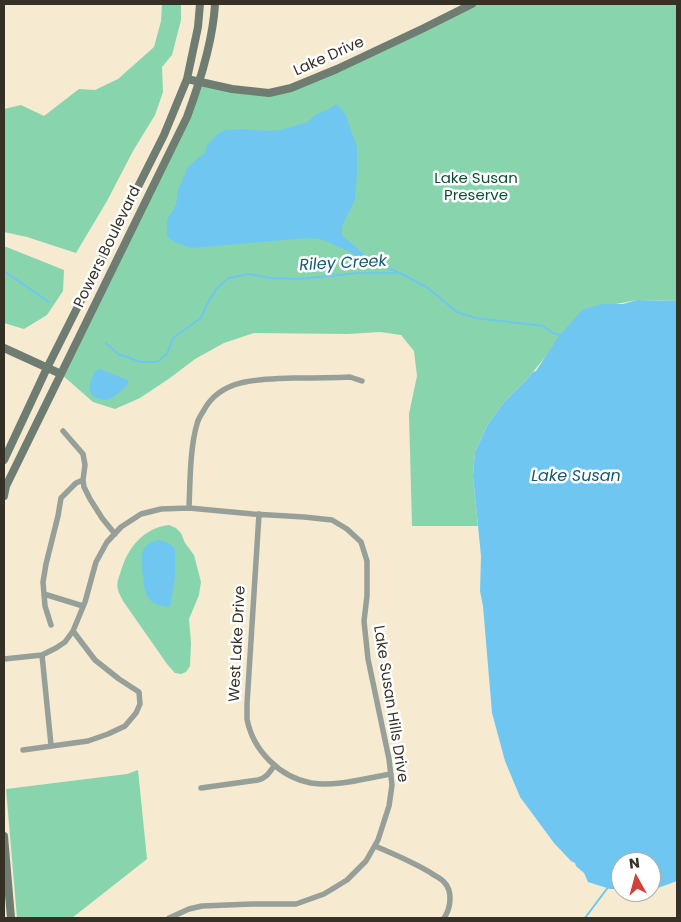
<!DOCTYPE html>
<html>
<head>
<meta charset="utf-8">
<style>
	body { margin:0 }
	#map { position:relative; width:681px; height:922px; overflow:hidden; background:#f6ead1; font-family:Poppins,sans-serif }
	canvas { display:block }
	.frame { position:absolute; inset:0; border:5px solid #363127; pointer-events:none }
	.north { position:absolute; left:611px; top:852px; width:50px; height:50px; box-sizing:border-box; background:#fff; border:1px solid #afada9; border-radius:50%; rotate:353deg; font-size:14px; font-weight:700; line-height:20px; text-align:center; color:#363127 }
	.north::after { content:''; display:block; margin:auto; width:18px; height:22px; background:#d1423d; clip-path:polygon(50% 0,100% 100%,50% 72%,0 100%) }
</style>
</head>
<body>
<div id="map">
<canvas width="681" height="922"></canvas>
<div class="frame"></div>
<div class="north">N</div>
</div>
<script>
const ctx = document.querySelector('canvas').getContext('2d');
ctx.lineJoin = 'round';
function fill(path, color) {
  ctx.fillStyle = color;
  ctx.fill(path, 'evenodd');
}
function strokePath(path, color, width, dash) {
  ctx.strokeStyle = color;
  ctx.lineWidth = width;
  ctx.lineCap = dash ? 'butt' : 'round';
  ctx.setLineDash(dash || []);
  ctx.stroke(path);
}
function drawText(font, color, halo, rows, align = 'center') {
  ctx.font = font + ' Poppins,sans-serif';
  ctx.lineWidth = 5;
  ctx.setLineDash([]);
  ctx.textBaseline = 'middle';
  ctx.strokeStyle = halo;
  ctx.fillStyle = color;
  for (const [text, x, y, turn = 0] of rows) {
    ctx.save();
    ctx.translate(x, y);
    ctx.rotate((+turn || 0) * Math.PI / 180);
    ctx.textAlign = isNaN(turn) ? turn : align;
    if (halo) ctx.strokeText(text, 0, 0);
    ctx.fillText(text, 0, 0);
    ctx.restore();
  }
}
fill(new Path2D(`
	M162 4H181V20L172 55 162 67 163 92 155 115 133 151 107 201 76 253 27 237 4 232V109L21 105 44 116 79 89 95 90 118 79 154 47 161 21Z
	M472 4H677V301L637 300 616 304 547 355 527 379 504 402 488 424 475 452 473 476 478 526H412L409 414 417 376 414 351 401 335 380 332 348 334 254 333 224 343 195 359 170 378 140 398 115 409 93 402 61 374 200 82 269 93 291 88Z
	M4 246 64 270 63 291 47 315 24 329 4 323Z
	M169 525 176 528 181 533 185 543 194 555 201 582 199 595 189 619 191 643 190 666 186 672 181 674 175 673 167 664 123 601C121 597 119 593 118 590 116 583 119 577 121 571 128 547 144 528 169 525Z
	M138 770 147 859 72 918H17L6 789 127 774Z`), '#88d5ad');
fill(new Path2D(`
	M336 104 342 109 346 116 357 147V173L355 200 342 226V235L366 256H357L344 249 320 239 308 238 192 248 176 243 167 237V220L176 205 178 190 188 167 198 158 205 153 207 145 219 133 225 130 243 129 268 131 280 130 308 122 315 115 329 109Z
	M637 300 677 301V881L655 889H651V862H621V889H610L588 882 584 873 576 866 575 863 571 861 554 843 520 797 505 761 492 713 483 606 480 591 481 556 473 476 475 452 488 424 504 402 527 379 533 372 536 371 559 336 582 310 601 304H623Z
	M100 369 128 380V384C123 389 117 396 109 399 105 400 101 400 97 398 84 393 91 379 96 370Z
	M160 540 170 544 175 549V577L170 607C163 606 154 605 149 599 144 592 144 584 143 576 141 559 138 543 160 540Z`), '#6fc7f1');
strokePath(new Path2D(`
	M377 263 398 272
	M4 271 49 302
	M106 343 118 354 141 362H157L167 354 173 338 201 318 207 304 217 288 229 278 249 274 271 278 299 279 358 273H400L428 288 457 312 476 318 543 326 553 333 560 335
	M585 918 609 886`), '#6fc7f1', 2);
strokePath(new Path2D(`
	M63 431 83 454 85 465 83 480 84 487 90 499 102 518 115 534
	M189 508C190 483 190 447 197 424 198 419 201 415 204 410 221 378 261 379 293 378 312 378 331 378 350 377L362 381
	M259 514 247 704C247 709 247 714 247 719 253 751 280 777 311 783 337 787 366 778 391 774
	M44 594 83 606
	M51 625 45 606 43 582 46 564 58 516 61 498 76 483 83 480
	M42 655 51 745
	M4 659 42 655 56 648 65 642 73 631 85 602 96 562 107 542 121 527 141 514 161 509 189 508 253 514 304 517 332 520 347 529 361 542 367 561V596L364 621 368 659 389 759 392 785 389 806 378 840 366 861 347 880 324 894 296 904H252L202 906 189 909 169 918
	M23 750 88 741 108 734 125 726 136 713 140 704 139 692 119 679 95 660 73 631
	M201 788 258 780C266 778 269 773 274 766
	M375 846C394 854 413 862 431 873 435 876 441 878 444 882 453 891 451 908 444 918`), '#96a098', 5.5);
strokePath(new Path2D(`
	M187 79 232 89 269 93 291 88 337 69 424 28 472 4
	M4 348 61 374
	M4 460 47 368 164 135 187 79 198 27 200 4
	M4 496 6 486 187 117C200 82 213 41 215 4
	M4 836 11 918`), '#6e7c71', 8);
drawText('15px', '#363127', '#fff', [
	["Lake Drive",329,57,-24],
	["Powers Boulevard",108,247,-64],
	["West Lake Drive",238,644,-87],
	["Lake Susan Hills Drive",390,704,81]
]);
drawText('15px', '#0c5034', '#fff', [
	["Lake Susan",476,179],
	["Preserve",476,196]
]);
drawText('italic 16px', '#135875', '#fff', [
	["Riley Creek",343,264,-3],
	["Lake Susan",576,477]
]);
</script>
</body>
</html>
